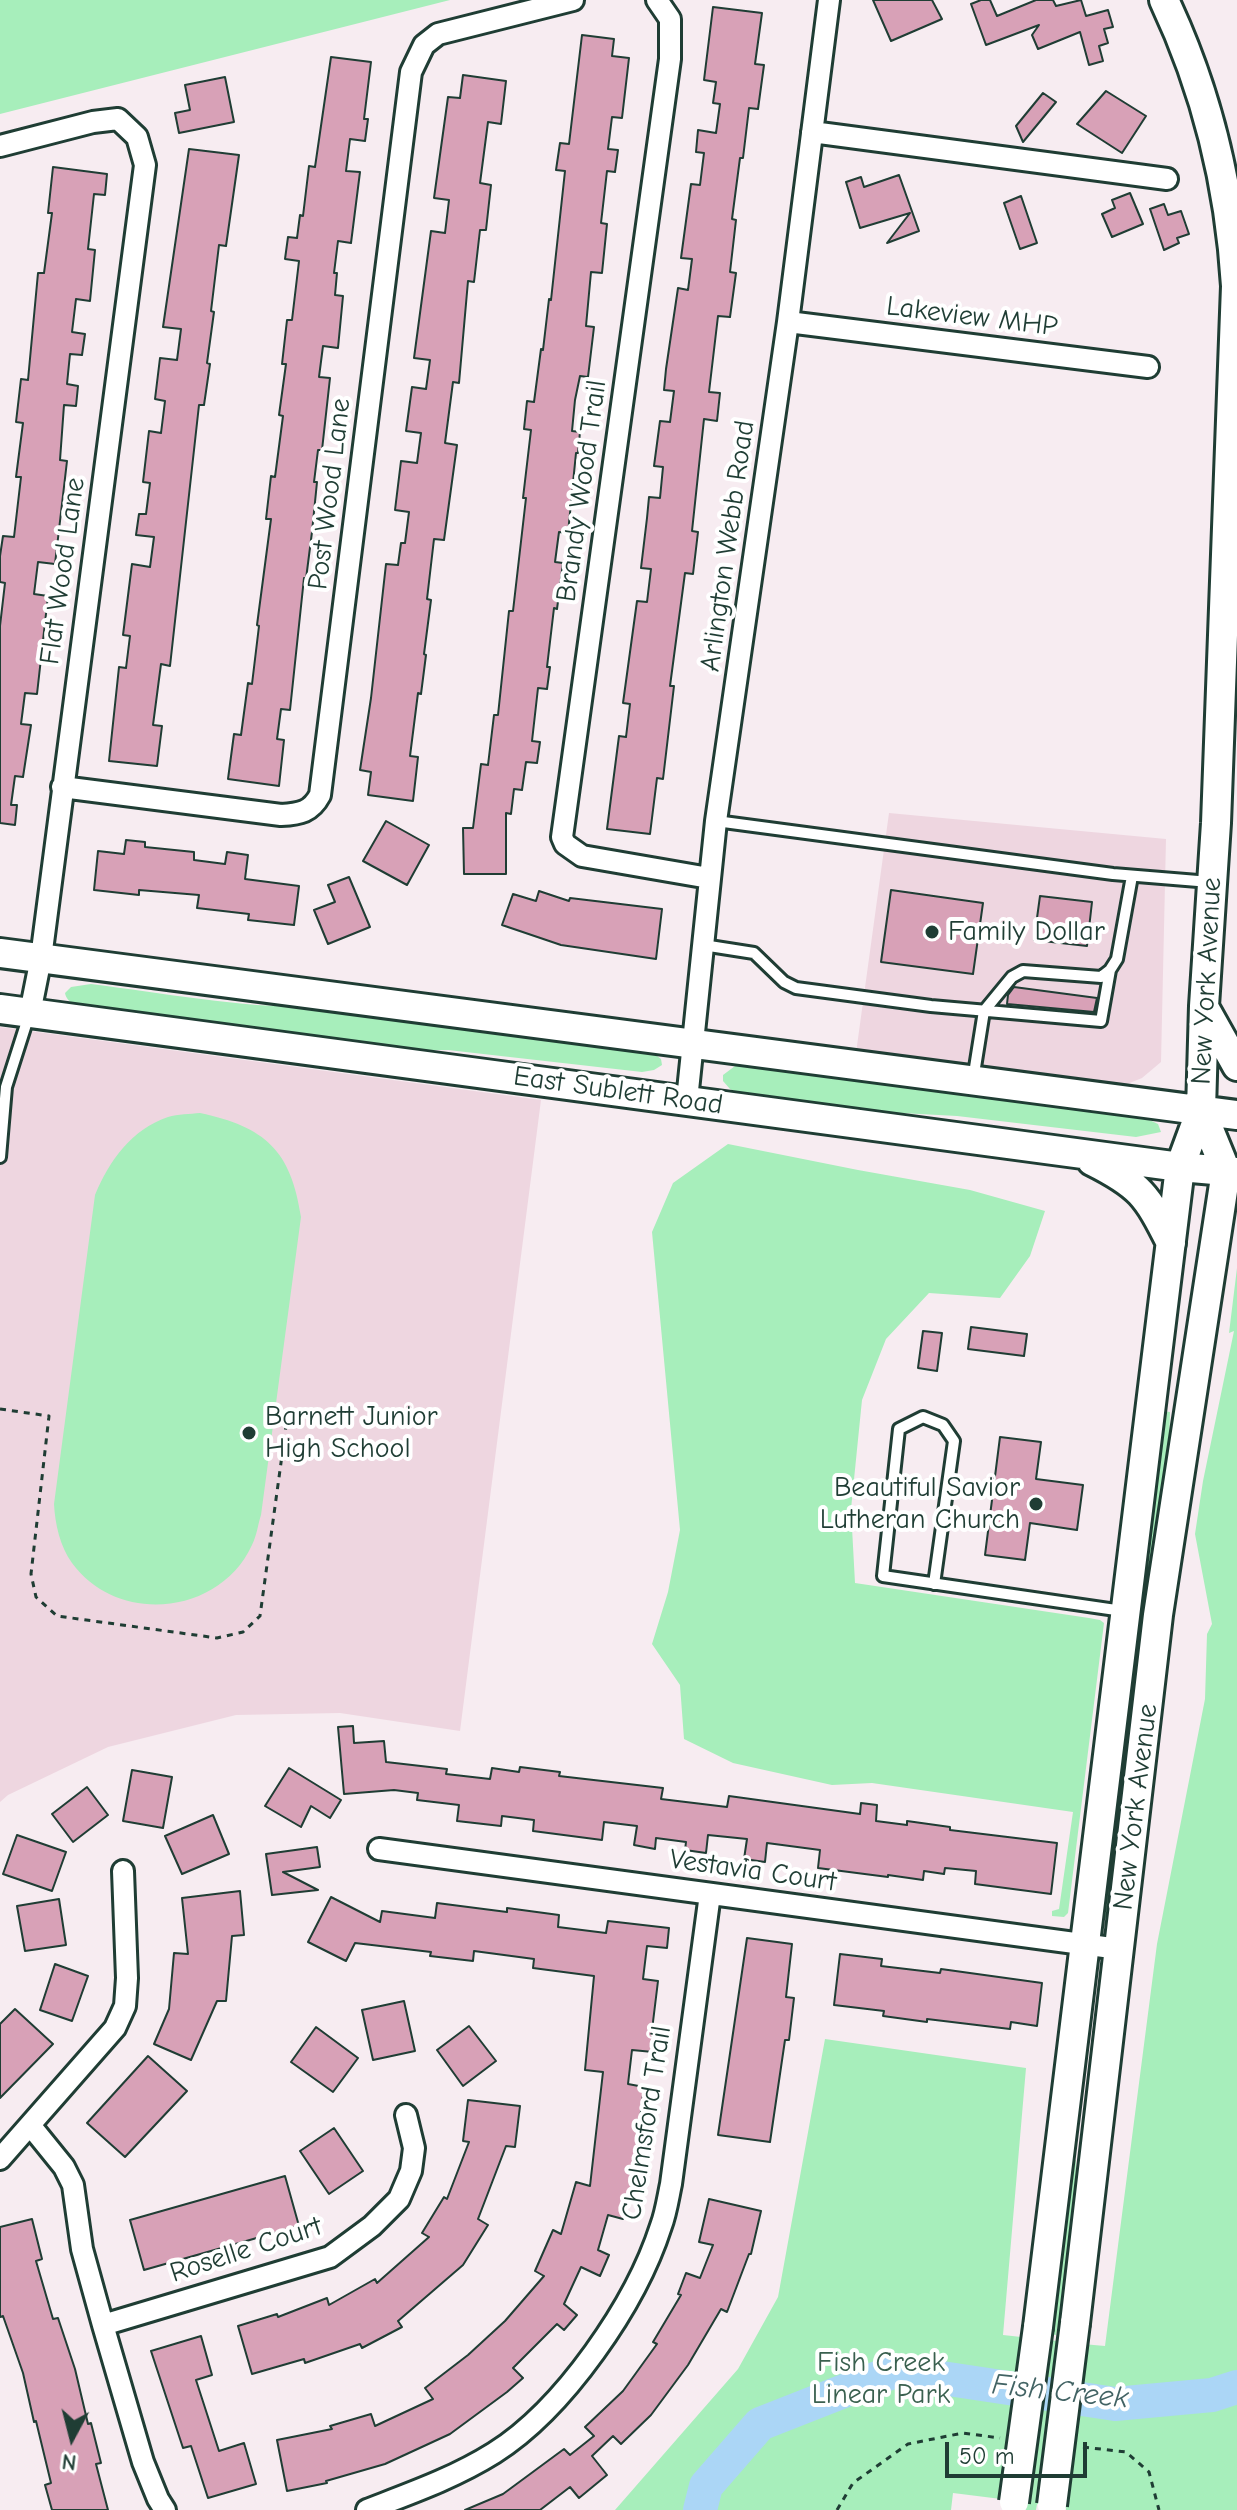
<!DOCTYPE html>
<html>
<head>
<meta charset="utf-8">
<style>
	body { margin:0 }
	#map { position:relative; width:1237px; height:2510px; overflow:hidden; background:#f7ecf1; font-family:"Comic Neue",sans-serif }
	canvas { display:block }
	.north { position:absolute; left:32px; top:2398px; width:80px; height:80px; -webkit-text-stroke:6px #fff; paint-order:stroke; rotate:187deg; font-size:22px; font-weight:700; line-height:32px; text-align:center; color:#1f3d34 }
	.north::after { content:''; display:block; margin:auto; width:28px; height:36px; background:#1f3d34; clip-path:polygon(50% 0,100% 100%,50% 72%,0 100%) }
	.scale { position:absolute; left:945px; top:2442px; width:142px; height:36px; box-sizing:border-box; border:4px solid #1f3d34; border-top:0; padding-left:10px; font-size:24px; line-height:28px; white-space:nowrap; color:#1f3d34; -webkit-text-stroke:6px #fff; paint-order:stroke }
</style>
</head>
<body>
<div id="map">
<canvas width="1237" height="2510"></canvas>
<div class="north">N</div>
<div class="scale">50 m</div>
</div>
<script>
const ctx = document.querySelector('canvas').getContext('2d');
ctx.lineJoin = 'round';
function fill(path, color) {
  ctx.fillStyle = color;
  ctx.fill(path, 'evenodd');
}
function strokePath(path, color, width, dash) {
  ctx.strokeStyle = color;
  ctx.lineWidth = width;
  ctx.lineCap = dash ? 'butt' : 'round';
  ctx.setLineDash(dash || []);
  ctx.stroke(path);
}
function drawText(font, color, halo, rows, align = 'center') {
  ctx.font = font + ' "Comic Neue",sans-serif';
  ctx.lineWidth = 8;
  ctx.setLineDash([]);
  ctx.textBaseline = 'middle';
  ctx.strokeStyle = halo;
  ctx.fillStyle = color;
  for (const [text, x, y, turn = 0] of rows) {
    ctx.save();
    ctx.translate(x, y);
    ctx.rotate((+turn || 0) * Math.PI / 180);
    ctx.textAlign = isNaN(turn) ? turn : align;
    if (halo) ctx.strokeText(text, 0, 0);
    ctx.fillText(text, 0, 0);
    ctx.restore();
  }
}
fill(new Path2D(`
	M889 813 1166 839 1161 1062 1142 1078 1127 1084 1110 1086 856 1053Z
	M0 1027 541 1100 460 1731 340 1713 236 1715 108 1747 8 1795 0 1802Z`), '#eed6e0');
fill(new Path2D(`
	M0 0H450L0 114Z
	M91 984C169 994 248 1009 327 1007L648 1049 661 1059 662 1065 654 1070 642 1072 448 1050H405L89 1010C79 1006 67 1004 65 993L71 987Z
	M739 1063 1133 1112 1158 1124 1161 1132 1136 1137 957 1116 901 1113 862 1114 739 1094 730 1089 723 1081V1075Z
	M200 1113C265 1127 291 1150 301 1217L261 1515C258 1524 257 1535 252 1545 220 1615 118 1626 72 1563 60 1546 55 1524 54 1504L95 1195C109 1161 132 1129 168 1117 178 1114 190 1114 200 1113Z
	M728 1144 858 1170 970 1190 1045 1211 1030 1256 1000 1298 929 1293 886 1339 862 1400 851 1509 855 1583 1089 1618 1100 1620 1104 1623 1068 1913 1064 1917 1052 1916V1911L1059 1909 1073 1812 872 1783 832 1785 733 1763 684 1739 680 1685 652 1644 668 1592 680 1530 652 1232 673 1183Z
	M1237 1268V2510H1066V2508L1037 2504 1036 2510H1025V2502L953 2493 951 2510H615L738 2369 778 2297 825 2039 1026 2068 1003 2335 1058 2341 1061 2310 1056 2335 1050 2334 1069 2159 1076 2160 1075 2211 1060 2342 1105 2346 1157 1944 1205 1699 1207 1634 1212 1624 1195 1534 1203 1481 1234 1331 1229 1333Z
	M1163 1411 1170 1412 1169 1449 1151 1590 1146 1593 1141 1577Z
	M1117 1776 1125 1777 1124 1794 1110 1917 1106 1919 1101 1911Z`), '#a7eebb');
strokePath(new Path2D(`
	M700 2510 706 2486 760 2424 895 2371 1115 2404 1212 2395 1237 2387`), '#abd6f6', 34);
const building = new Path2D(`
	M873 0H932L942 19 891 41Z
	M981 0H990L997 16 1036 0H1053L1056 6 1081 0 1086 16 1108 10 1113 27 1104 29 1108 43 1099 46 1103 61 1089 65 1080 32 1038 49 1032 35 1039 25 986 45 971 4Z
	M713 7 762 13 755 64 764 65 758 109 749 108 743 158H740L732 219 736 220 730 272 736 273 730 317 718 316 709 392 720 393 717 421 704 419 692 531 698 532 693 574 685 573 670 686H674L663 779 657 778 650 834 607 829 619 736 626 737 630 704 623 703 637 601 647 602 651 569 641 568 647 518 649 497 660 498 663 467 654 466 660 421 670 422 674 391 664 390 666 369 678 288 688 290 692 259 681 258 691 184 700 185 704 153 696 152 698 130 716 133 720 104 713 103 716 82 704 80Z
	M582 35 614 39 612 56 629 58 622 118 612 117 608 149 618 150 615 172 607 171 601 223 607 224 602 273 591 272 586 326 594 327 588 377 580 376 575 400 572 431 580 432 578 453H576L568 533 559 532 555 562 563 563 557 609 554 608 547 667H550L547 689 538 688 532 741 540 742 537 763 526 762 522 790 514 789 511 814 506 813V874H464L463 828H473L481 764 488 765 494 715H498L509 611H513L526 498H523L531 430 524 429 527 401 534 402 541 349 543 350 549 299 551 300 565 171 556 170 560 143 569 144Z
	M331 57 371 62 364 119H368L365 141 350 139 346 171 360 172 351 243 338 241 334 273H337L335 295 343 296 338 348 323 346 319 377 330 378 322 450H318L314 482H317L312 532 306 579 304 578 290 710 281 709 277 739 284 740 279 786 228 779 234 734 241 735 248 683 252 684 259 626 257 625 271 519H266L271 476 275 477 283 416 279 415 286 364H282L287 320H292L299 261 285 259 288 237 297 238 300 215 303 216 309 166 315 167Z
	M463 75 506 81 501 124 488 122 480 183 491 185 486 230H480L474 282 468 281 459 383 453 382 445 443 457 445 444 540 434 539 427 599 431 600 424 654 426 655 421 694 418 693 410 756 418 757 413 801 368 795 371 772 360 770 371 698 386 564 398 565 401 543H405L409 512 395 510 401 461 417 463 421 433 406 431 412 387 426 389 430 360 414 358 431 231 445 233 449 200 434 198 448 97 460 98Z
	M225 77 234 122 179 133 175 113 190 110 185 85Z
	M1106 91 1146 116 1122 153 1077 124Z
	M1043 93 1056 102 1023 142 1016 126Z
	M189 149 239 155 226 246 219 245 211 311 214 312 207 363 210 364 204 405H199L170 666 161 664 153 725 162 726 157 766 109 761 119 667 126 668 130 636 123 635 132 564 150 567 154 537 136 535 139 514H146L150 483 143 482 149 431 161 433 165 401 155 399 160 358 177 360 181 329 163 327Z
	M53 167 107 174 105 195 94 194 88 249 95 250 90 301 76 299 72 332 85 334 82 355 70 354 67 384 78 386 76 406 64 405 60 460 67 461 55 564 38 562 34 594 48 596 37 694 25 693 21 724 31 725 23 777 15 776 11 805H17L15 825 0 823V626L5 583 0 582V556L3 536 14 537 21 477H16L23 423 16 422 21 379 28 380 38 273H44L52 213H48Z
	M899 175 919 231 887 243 910 213 860 228 846 182 861 177 864 187Z
	M1130 193 1143 224 1112 237 1102 214 1115 208 1112 200Z
	M1021 196 1037 243 1020 249 1004 203Z
	M1164 204 1168 215 1181 211 1189 234 1177 238 1179 243 1164 250 1150 209Z
	M386 821 429 845 407 885 363 861Z
	M126 840 145 842V847L194 852V860L225 864 227 852 248 855 245 879 299 886 294 925 248 920 249 914 197 908 199 895 139 890V895L94 890 98 851 124 854Z
	M349 877 370 927 328 944 314 910 335 902 328 885Z
	M891 890 983 903 973 974 881 962Z
	M539 891 569 901 570 898 662 909 656 959 561 945 502 925 513 894 536 901Z
	M1040 896 1092 902 1087 946 1034 940Z
	M1014 987 1097 998 1094 1012 1007 1004 1008 995Z
	M971 1327 1027 1334 1024 1356 968 1349Z
	M923 1331 942 1333 937 1371 918 1368Z
	M1000 1437 1041 1442 1036 1479 1083 1485 1077 1530 1030 1523 1025 1560 985 1555Z
	M353 1726 354 1743 384 1741 386 1762 447 1769 446 1774 490 1779 492 1768 519 1772 520 1767 560 1772 559 1776 663 1788 661 1799 727 1807 729 1796 860 1814 861 1803 877 1805 876 1821 907 1825V1821L950 1827V1830L1057 1843 1051 1894 975 1884 976 1871 945 1868 944 1874 924 1871 923 1880 888 1875V1877L818 1868 820 1850 767 1843 765 1862 744 1859 747 1839 708 1835 706 1853 685 1850 686 1842 656 1838 655 1849 634 1845 637 1826 604 1822 602 1840 533 1831 534 1820 502 1816 501 1826 457 1821 459 1805 417 1800 418 1793 394 1790 344 1794 338 1727Z
	M289 1768 341 1800 330 1818 311 1806 301 1827 265 1806Z
	M132 1770 172 1777 163 1828 123 1821Z
	M87 1787 108 1815 73 1842 52 1814Z
	M213 1815 229 1854 182 1874 165 1836Z
	M17 1835 66 1852 52 1891 3 1874Z
	M317 1847 320 1867 283 1872 318 1890 272 1895 266 1854Z
	M240 1891 244 1935 232 1936 226 2001H217L191 2060 154 2044 169 2009 174 1953 188 1954 182 1898Z
	M331 1897 380 1922 382 1911 435 1918 437 1903 507 1912V1908L559 1915 558 1927 606 1933 608 1921 669 1928 667 1948 647 1946 643 1979 658 1981 652 2030H655L653 2052 632 2050 628 2084 644 2087 632 2184 623 2219 608 2215 598 2250 609 2255 600 2276 581 2267 564 2304 577 2315 564 2330 557 2324 513 2368 523 2378 507 2392 450 2434 385 2464 326 2481 327 2483 287 2491 277 2440 332 2429 330 2426 371 2414 375 2426 433 2399 425 2388 468 2355 505 2321 544 2276 535 2271 553 2230 561 2234 576 2182 590 2186 603 2072 585 2070 594 1976 533 1968 534 1959 474 1951 473 1961 430 1956 431 1952 355 1943 346 1961 308 1942Z
	M59 1899 66 1945 25 1951 17 1906Z
	M747 1938 792 1944 786 1997 794 1998 789 2040H785L770 2142 718 2135Z
	M840 1954 882 1959 881 1966 940 1973 941 1969 1042 1983 1037 2026 1011 2022 1010 2029 927 2019V2022L883 2016 884 2011 834 2005Z
	M55 1964 88 1976 72 2021 40 2010Z
	M404 2001 415 2051 373 2060 362 2010Z
	M15 2009 53 2044 0 2098V2024Z
	M469 2026 496 2061 463 2086 437 2050Z
	M316 2027 358 2058 333 2092 291 2062Z
	M148 2056 187 2091 125 2157 87 2123Z
	M468 2100 520 2106 515 2147 506 2146 478 2219 488 2225 463 2265 398 2321 402 2327 362 2348 360 2344 305 2363 304 2359 252 2374 238 2326 277 2314 278 2317 327 2298 329 2305 375 2279 377 2283 429 2237 422 2233 444 2197 447 2199 469 2142 463 2141Z
	M334 2128 363 2171 329 2194 300 2151Z
	M285 2176 299 2226 144 2270 130 2220Z
	M709 2199 761 2211 751 2254H749L727 2312 721 2309 688 2365 651 2415 621 2444 613 2436 592 2456 607 2475 579 2498 570 2487 540 2510H465L503 2494 564 2449 570 2455 594 2436 585 2427 623 2391 657 2344 653 2342 681 2295 678 2294 686 2273 700 2278 713 2245 699 2242Z
	M32 2219 42 2259 36 2261 53 2319 58 2318 75 2369 88 2424 91 2423 101 2463 96 2464 108 2510H52L45 2485 51 2483 36 2421 34 2422 23 2373 3 2316 0 2317V2227Z
	M201 2336 212 2375 196 2380 219 2451 244 2443 256 2484 208 2498 191 2446 183 2448 151 2351Z`);
fill(building, '#d8a1b7');
strokePath(building, '#1f3d34', 2);
const lane = new Path2D(`
	M716 821 1113 874 1210 882
	M703 945 754 953 784 982 796 988 931 1006 1101 1021 1110 970
	M973 1080 984 1011 1012 977 1023 971 1101 977 1110 970 1117 959 1132 876
	M0 1157 6 1087 29 1015
	M934 1584 954 1441 943 1425 923 1417 899 1429 883 1576 1109 1609 1124 1611`);
const street = new Path2D(`
	M657 0 670 19V59L562 837 565 844 582 856 709 878
	M812 132 1167 179
	M0 146 93 122 118 119 137 137 145 165 41 958 30 1013
	M788 322 1148 367
	M62 787 281 815C300 814 311 812 320 795L411 72 424 45 438 34 573 0
	M687 1100 716 821 788 322 829 0
	M379 1849 1119 1949
	M30 2125 64 2167 73 2185 82 2249 103 2325 143 2462 158 2499 165 2510
	M0 2159 115 2028 125 2006 127 1978 123 1871
	M103 2325 330 2257 372 2226 399 2199 411 2171 414 2148 406 2115
	M367 2510C411 2493 454 2478 494 2453 564 2409 636 2304 661 2226 666 2213 668 2198 671 2184L710 1894`);
const secondary = new Path2D(`
	M0 953 1237 1115
	M1204 1007 1237 1066
	M0 1009 1180 1167 1237 1172
	M1092 1161C1140 1185 1147 1195 1171 1243
	M1075 2323 1158 1615 1226 1171 1201 1110
	M1038 2327 1180 1167 1201 1110 1204 1006 1216 823 1236 286C1230 186 1207 91 1164 0`);
strokePath(lane, '#1f3d34', 16);
strokePath(street, '#1f3d34', 26);
strokePath(secondary, '#1f3d34', 34);
strokePath(new Path2D(`
	M0 1409 49 1416 31 1574 36 1597 57 1616 217 1638 243 1632 260 1616 287 1419
	M1083 2447 1126 2452 1149 2472 1159 2510
	M837 2510 853 2483 908 2444 963 2433 1000 2438`), '#1f3d34', 3, [6, 6]);
strokePath(lane, '#fff', 10);
strokePath(street, '#fff', 20);
strokePath(secondary, '#fff', 28);
const secondaryBridge = new Path2D(`
	M1014 2502 1038 2327
	M1052 2505 1075 2323`);
strokePath(secondaryBridge, '#1f3d34', 34, []);
strokePath(secondaryBridge, '#fff', 28);
for (const [x, y, r, color] of [
	[932,932,8,"#1f3d34"],
	[249,1433,8,"#1f3d34"],
	[1036,1504,8,"#1f3d34"]
]) {
  const dot = new Path2D();
  dot.arc(x, y, r, 0, 2 * Math.PI);
  ctx.fillStyle = color;
  ctx.fill(dot);
  strokePath(dot, '#fff', 3);
}
drawText('28px', '#1f3d34', '#fff', [
	["Lakeview MHP",972,317,7],
	["Brandy Wood Trail",582,491,-82],
	["Post Wood Lane",330,494,-83],
	["Arlington Webb Road",728,546,-82],
	["Flat Wood Lane",63,571,-82],
	["New York Avenue",1207,981,-87],
	["East Sublett Road",618,1091,8],
	["New York Avenue",1136,1807,-83],
	["Vestavia Court",753,1871,8],
	["Chelmsford Trail",647,2123,-81],
	["Roselle Court",246,2250,-18]
]);
drawText('28px', '#1f3d34', '#fff', [
	["Family Dollar",948,932],
	["Barnett Junior",265,1417],
	["High School",265,1449],
	["Beautiful Savior",1020,1488,"right"],
	["Lutheran Church",1020,1520,"right"]
], 'left');
drawText('28px', '#3a604f', '#fff', [
	["Fish Creek",881,2363],
	["Linear Park",881,2395]
]);
drawText('italic 30px', '#426364', '#fff', [
	["Fish Creek",1060,2392,6]
]);
</script>
</body>
</html>
